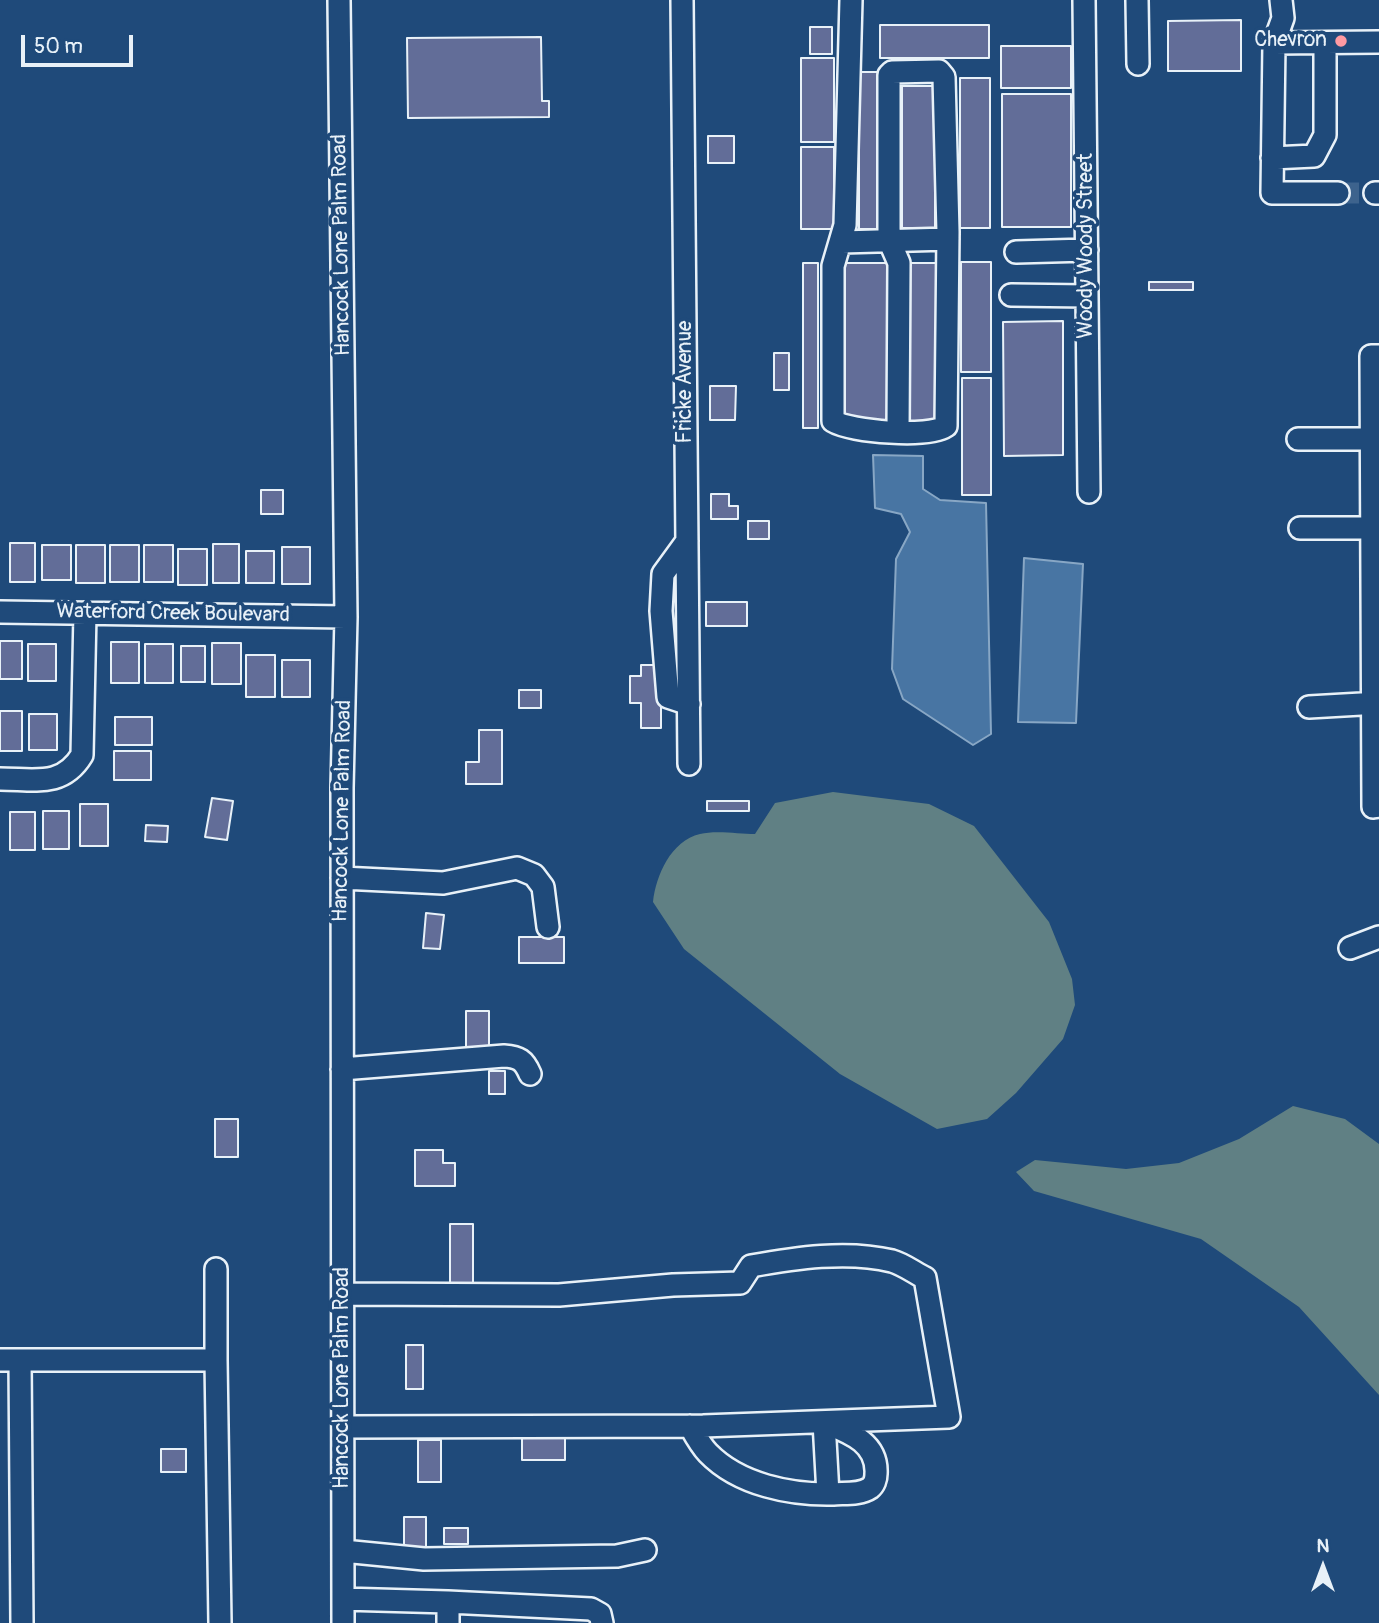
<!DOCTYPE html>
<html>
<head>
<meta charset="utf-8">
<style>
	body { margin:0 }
	#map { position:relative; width:1379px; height:1623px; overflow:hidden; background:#1f4a7a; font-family:Pangolin,sans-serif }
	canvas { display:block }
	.north { position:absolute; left:1288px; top:1532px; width:70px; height:70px; -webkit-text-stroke:5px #1f4a7a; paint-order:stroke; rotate:0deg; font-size:19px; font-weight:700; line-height:28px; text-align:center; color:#e8f1f8 }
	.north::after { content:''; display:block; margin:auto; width:24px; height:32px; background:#e8f1f8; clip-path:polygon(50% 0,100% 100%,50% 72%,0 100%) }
	.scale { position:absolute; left:21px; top:35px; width:112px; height:32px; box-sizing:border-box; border:4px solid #e8f1f8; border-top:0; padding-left:9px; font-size:21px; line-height:24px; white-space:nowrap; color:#e8f1f8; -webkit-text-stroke:5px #1f4a7a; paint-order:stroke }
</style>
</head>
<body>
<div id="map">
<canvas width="1379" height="1623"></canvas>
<div class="north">N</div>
<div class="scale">50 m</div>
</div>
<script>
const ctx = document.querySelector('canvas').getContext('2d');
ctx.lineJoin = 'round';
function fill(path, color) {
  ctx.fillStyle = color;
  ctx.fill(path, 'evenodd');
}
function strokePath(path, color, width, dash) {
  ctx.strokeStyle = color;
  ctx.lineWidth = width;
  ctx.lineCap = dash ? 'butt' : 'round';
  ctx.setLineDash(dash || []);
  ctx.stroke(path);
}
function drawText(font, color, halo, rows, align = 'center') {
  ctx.font = font + ' Pangolin,sans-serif';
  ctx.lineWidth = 7;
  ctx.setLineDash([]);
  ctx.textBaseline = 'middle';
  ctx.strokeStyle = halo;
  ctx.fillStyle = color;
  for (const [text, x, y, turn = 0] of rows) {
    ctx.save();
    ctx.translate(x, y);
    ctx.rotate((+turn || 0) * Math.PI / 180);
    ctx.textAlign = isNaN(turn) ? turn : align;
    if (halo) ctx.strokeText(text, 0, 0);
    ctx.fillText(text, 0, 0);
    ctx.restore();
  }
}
fill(new Path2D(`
	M833 792 929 804 974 826 1049 922 1072 979 1075 1005 1063 1039 1016 1093 987 1119 937 1129 840 1074 684 949 653 902C656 875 671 841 700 834 716 830 739 834 755 834L775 803Z
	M1293 1106 1345 1119 1379 1144V1395L1299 1307 1201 1239 1034 1191 1016 1172 1035 1160 1126 1169 1179 1163 1239 1139Z`), '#608084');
const water = new Path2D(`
	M873 455 923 456V489L940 500 986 503 991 734 973 745 903 699 892 669 896 559 910 532 901 514 875 508Z
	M1024 558 1083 564 1076 723 1018 722Z`);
fill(water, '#4875a3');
strokePath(water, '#88a7c5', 2);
const building = new Path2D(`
	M1241 20V71H1168V21Z
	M880 25H989V58H880Z
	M810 27H832V54H810Z
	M541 37 542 101H549V117L408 118 407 38Z
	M1001 46H1071V88H1001Z
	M801 58H834V142H801Z
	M859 72H878V229H859Z
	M960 78H990V228H960Z
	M902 86H935V228H902Z
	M1002 94H1071V227H1002Z
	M708 136H734V163H708Z
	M801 147H834V229H801Z
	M961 262H991V372H961Z
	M803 263H818V428H803Z
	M843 263H893V421H843Z
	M907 263H936V421H907Z
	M1149 282H1193V290H1149Z
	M1063 321V455L1004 456 1003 322Z
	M774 353H789V390H774Z
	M962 378H991V495H962Z
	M710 386H736L735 420H710Z
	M261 490H283V514H261Z
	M711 494H729V506H738V519H711Z
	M748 521H769V539H748Z
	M10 543H35V582H10Z
	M213 544H239V583H213Z
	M42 545H71V580H42Z
	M76 545H105V583H76Z
	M110 545H139V582H110Z
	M144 545H173V582H144Z
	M282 547H310V584H282Z
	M178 549H207V585H178Z
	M246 551H274V583H246Z
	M706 602H747V626H706Z
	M0 641H22V679H0Z
	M111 642H139V683H111Z
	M212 643H241V684H212Z
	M28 644H56V681H28Z
	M145 644H173V683H145Z
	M181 646H205V682H181Z
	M246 655H275V697H246Z
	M282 660H310V697H282Z
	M641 665H661V728H641V703H630V676H641Z
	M519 690H541V708H519Z
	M0 711H22V751H0Z
	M29 714H57V750H29Z
	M115 717H152V745H115Z
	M479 730H502V784H466V762H479Z
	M114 751H151V780H114Z
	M212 798 233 801 227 840 205 837Z
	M707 801H749V811H707Z
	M80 804H108V846H80Z
	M43 811H69V849H43Z
	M10 812H35V850H10Z
	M146 825 168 826 167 842 145 841Z
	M426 913 444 915 440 949 423 948Z
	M519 937H564V963H519Z
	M466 1011H489V1048H466Z
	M489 1071H505V1094H489Z
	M215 1119H238V1157H215Z
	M415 1150H443V1163H455V1186H415Z
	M450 1224H473V1283H450Z
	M406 1345H423V1389H406Z
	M522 1437H565V1460H522Z
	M418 1440H441V1482H418Z
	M161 1449H186V1472H161Z
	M404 1517H426V1547H404Z
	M444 1528H468V1544H444Z`);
fill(building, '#626d98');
strokePath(building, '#e8f1f8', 2);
strokePath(new Path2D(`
	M1338 193H1375`), '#3d638d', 21, [21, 10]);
const minor = new Path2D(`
	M339 0 346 617 342 788 343 1623
	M682 0 689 764
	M851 0 845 225 833 266V421C851 432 929 438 946 426L948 232 944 77 939 71 892 72 889 75V240L899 263 898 431
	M1084 0 1089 492
	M1137 0 1138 64
	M1281 0 1283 18 1274 43 1272 193H1338
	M1274 43 1379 42
	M1272 158 1314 156 1325 135V43
	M1375 193H1379
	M842 242 948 239
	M1016 252 1087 250
	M1011 295 1087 296
	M1379 356H1371L1373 807 1379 806
	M1298 439H1379
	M1300 528H1379
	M687 541 663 574 661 611 668 697 689 704
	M0 612 346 617
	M1309 707 1379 703
	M0 779C34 779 62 788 82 755L85 613
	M342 878 443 883 517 868 534 875 543 887 548 927
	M1350 948 1379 937
	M342 1069 504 1056C519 1057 524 1060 530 1074
	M216 1269V1360
	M343 1294 559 1295 673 1285 740 1283 751 1266C795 1258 847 1250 892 1261 903 1264 915 1273 925 1278L949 1417 703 1426 343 1427
	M0 1360H216L220 1623
	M20 1360 22 1623
	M690 1426C695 1435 701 1446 708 1453 739 1485 791 1495 833 1494 844 1493 860 1495 870 1488 874 1485 876 1479 876 1474 878 1442 848 1432 824 1422L828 1494
	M343 1551 424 1559 617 1556 645 1550
	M343 1599 448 1602V1623
	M448 1602 591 1609 600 1614 602 1623`);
strokePath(minor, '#e8f1f8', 26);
strokePath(minor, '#1f4a7a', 21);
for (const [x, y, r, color] of [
	[1341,41,7,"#ff9aa2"]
]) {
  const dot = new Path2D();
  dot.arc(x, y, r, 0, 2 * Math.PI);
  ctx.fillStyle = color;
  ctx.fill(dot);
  strokePath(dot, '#1f4a7a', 2.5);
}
drawText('21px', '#e8f1f8', '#1f4a7a', [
	["Chevron",1327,41]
], 'right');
drawText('21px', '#e8f1f8', '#1f4a7a', [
	["Hancock Lone Palm Road",342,245,-91],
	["Woody Woody Street",1087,246,-90],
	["Fricke Avenue",686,382,-90],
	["Waterford Creek Boulevard",173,614,1],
	["Hancock Lone Palm Road",343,811,-89],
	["Hancock Lone Palm Road",343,1378,-90]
]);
</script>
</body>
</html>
